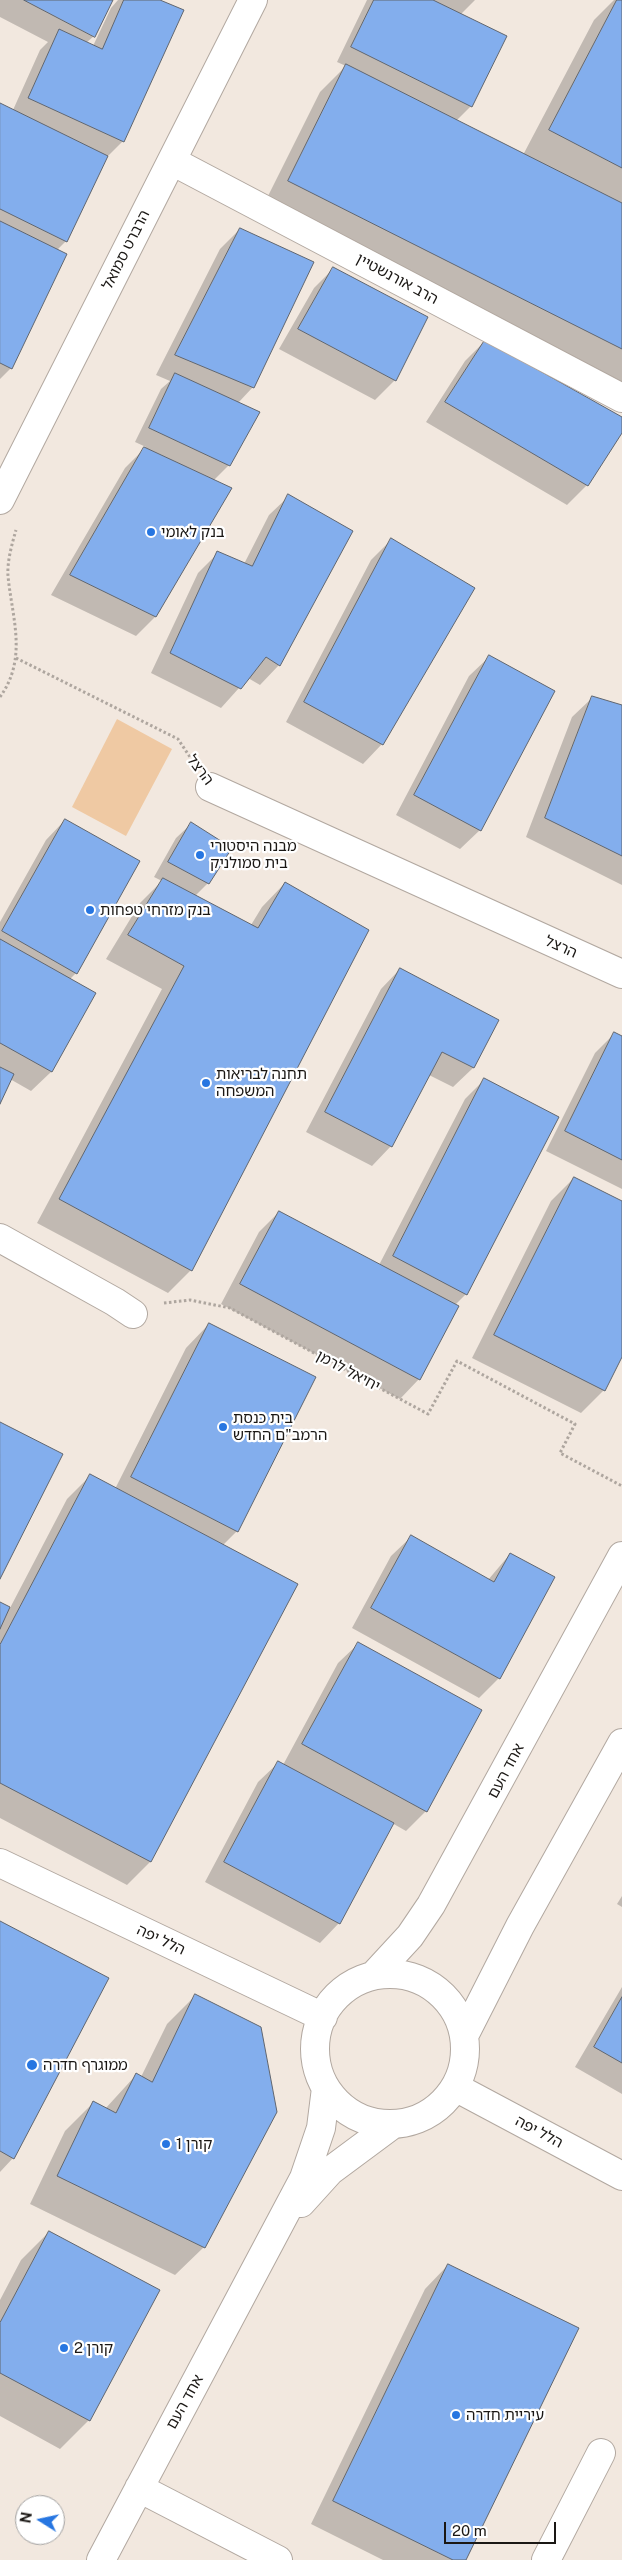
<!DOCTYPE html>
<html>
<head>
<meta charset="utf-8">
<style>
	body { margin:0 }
	#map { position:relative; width:622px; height:2560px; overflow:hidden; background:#f2e8df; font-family:"Public Sans",sans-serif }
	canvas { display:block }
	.north { position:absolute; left:15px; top:2495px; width:50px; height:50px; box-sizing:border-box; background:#fff; border:1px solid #a3a2a1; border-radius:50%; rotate:280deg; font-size:14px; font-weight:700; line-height:20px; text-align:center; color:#1a1714 }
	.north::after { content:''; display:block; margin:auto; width:18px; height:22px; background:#2776e1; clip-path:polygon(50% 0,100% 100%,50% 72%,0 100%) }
	.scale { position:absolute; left:444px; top:2522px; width:112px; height:22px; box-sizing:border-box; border:2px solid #1a1714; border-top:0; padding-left:6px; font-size:15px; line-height:18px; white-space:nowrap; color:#1a1714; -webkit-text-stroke:4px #fff; paint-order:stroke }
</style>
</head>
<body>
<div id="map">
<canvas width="622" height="2560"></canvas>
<div class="north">N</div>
<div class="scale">20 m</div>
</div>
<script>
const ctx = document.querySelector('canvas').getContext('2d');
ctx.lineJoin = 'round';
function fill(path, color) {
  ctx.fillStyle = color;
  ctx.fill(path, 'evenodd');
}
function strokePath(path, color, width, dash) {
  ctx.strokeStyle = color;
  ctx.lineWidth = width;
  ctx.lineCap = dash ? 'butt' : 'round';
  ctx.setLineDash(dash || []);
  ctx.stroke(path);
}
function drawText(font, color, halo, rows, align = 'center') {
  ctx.font = font + ' "Public Sans","Noto Sans Hebrew",sans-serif';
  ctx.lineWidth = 4.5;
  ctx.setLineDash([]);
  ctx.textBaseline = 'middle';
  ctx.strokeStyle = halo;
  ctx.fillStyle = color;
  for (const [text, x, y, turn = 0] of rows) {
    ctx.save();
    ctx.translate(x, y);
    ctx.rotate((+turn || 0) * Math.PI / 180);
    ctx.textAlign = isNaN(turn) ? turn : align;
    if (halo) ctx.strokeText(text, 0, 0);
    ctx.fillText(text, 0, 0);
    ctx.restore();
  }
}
fill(new Path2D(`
	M117 719 172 749 126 836 72 807Z`), '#efc9a3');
fill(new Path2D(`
	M0 0H112L94 36 86 43 93 46 111 8 118 0H157L123 141 106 158 66 241 57 250 11 368 0 379V104L13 110 40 50 48 42 0 17Z
	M367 0H475L460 15 471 106 456 121 523 155 594 20 614 0H622V388L262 208 320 92 346 66 337 62Z
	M240 229 253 387 238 403 229 465 213 481 230 489 155 617 136 636 51 595 125 468 146 447 135 442 161 389 170 381 156 375 220 249Z
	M334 268 395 380 375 400 279 349 314 288Z
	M485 341 622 418V430L587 485 567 505 426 422 465 361Z
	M289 496 279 665 260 685 248 678 221 708 151 673 198 573 218 553 244 564 269 515Z
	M391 540 382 744 363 764 286 722 371 560Z
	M489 657 480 830 460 849 396 815 469 676Z
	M592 698 622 706V885L526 837 572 717Z
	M65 820 76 973 69 980 94 994 51 1072 31 1091 10 1079 0 1101V922L46 840Z
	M191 824 208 883 195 896 251 925 262 907 285 883 191 1270 168 1293 37 1223 162 989 106 959 140 903 162 881 154 877 176 838Z
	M400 969 497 1020 473 1068 453 1087 429 1075 391 1146 372 1166 306 1132 381 989Z
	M614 1034 622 1038V1189L546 1151 595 1053Z
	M485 1079 466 1294 455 1305 419 1379 400 1399 221 1304 259 1232 279 1212 379 1265 465 1099Z
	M574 1178 622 1202V1355L604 1390 581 1413 472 1358 551 1201Z
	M209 1324 237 1531 222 1546 296 1585 150 1862 127 1885 0 1818V1604L10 1608 67 1499 90 1476 115 1489 186 1348Z
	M411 1537 488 1580 510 1554 499 1678 479 1698 352 1628 391 1556Z
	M358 1644 426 1811 406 1831 392 1823 339 1923 320 1943 205 1882 258 1782 278 1763 283 1765 338 1663Z
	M622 1896V1907L617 1904Z
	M0 1922 13 2158 0 2172Z
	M622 1987V2094L575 2067Z
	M195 1996 204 2247 175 2275 30 2204 65 2131 93 2103 105 2109 136 2075 141 2077 167 2024Z
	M49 2232 89 2420 60 2449 0 2416V2300L21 2260Z
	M448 2265 465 2560H383L311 2524 425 2289Z`), '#0003');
const building = new Path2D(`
	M24 0H113L95 37Z
	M124 0H160L184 10 124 142 28 98 59 29 102 49Z
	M374 0H433L507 36 472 107 351 47Z
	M617 0H622V168L549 130Z
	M346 64 622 203V349L288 181Z
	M0 103 108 156 67 242 0 209Z
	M0 221 67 254 12 369 0 363Z
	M240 228 314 262 254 388 175 355Z
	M333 267 428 317 396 381 298 329Z
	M485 340 622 417V433L588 486 445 402Z
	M175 373 260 412 230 466 149 428Z
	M144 447 232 488 156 617 70 575Z
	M288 494 353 531 280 666 266 657 241 689 170 653 217 551 252 566Z
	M391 538 475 588 383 745 304 702Z
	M489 655 555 691 481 831 414 795Z
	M592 696 622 705V856L545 818Z
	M65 819 140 861 77 974 2 931Z
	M191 822 232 848 209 884 168 862Z
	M163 878 258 928 285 882 369 930 192 1271 59 1199 184 966 128 935Z
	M0 939 96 993 52 1072 0 1043Z
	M400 968 499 1020 474 1068 442 1052 392 1147 325 1112Z
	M614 1032 622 1036V1160L565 1131Z
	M0 1067 14 1074 0 1104Z
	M484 1078 559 1117 467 1295 393 1256Z
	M574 1177 622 1201V1357L605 1391 494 1335Z
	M279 1211 459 1306 420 1380 240 1284Z
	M209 1323 316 1377 238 1532 131 1477Z
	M0 1422 63 1454 0 1579Z
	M90 1474 298 1584 151 1862 0 1783V1645Z
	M411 1535 494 1582 510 1553 555 1577 500 1679 371 1608Z
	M0 1602 10 1607 0 1629Z
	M358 1642 482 1710 427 1812 302 1744Z
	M278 1761 394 1823 340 1924 224 1862Z
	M0 1921 109 1978 14 2159 0 2151Z
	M195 1994 261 2027 277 2112 205 2248 57 2176 93 2101 116 2113 136 2073 152 2082Z
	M622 1997V2063L594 2047Z
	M49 2231 160 2290 90 2421 0 2373V2323Z
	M448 2264 579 2328 466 2560H453L333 2501Z`);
fill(building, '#83aeed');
strokePath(building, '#60666f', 1);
const minor = new Path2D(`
	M172 161 622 398
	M0 500 253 0
	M210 787 622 974
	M0 1238 115 1302 133 1314
	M0 1863 323 2017
	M315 2049a75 75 0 1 1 150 0a75 75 0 1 1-150 0Z
	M374 1975 410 1936 431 1905 622 1556
	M465 2034 520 1926 622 1743
	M455 2087 622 2176
	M301 2203 330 2171 392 2125
	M139 2488 278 2560
	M101 2560 304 2178 321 2128 326 2088
	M546 2560 601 2453`);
strokePath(minor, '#b2a8a0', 30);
strokePath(new Path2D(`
	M16 658 178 739 192 760
	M0 697C28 658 12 618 8 576 7 561 12 544 16 530
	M164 1303 190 1300 230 1308 428 1414 457 1361 575 1424 560 1453 622 1486`), '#aea69f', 3, [2.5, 2.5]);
strokePath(minor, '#fff', 28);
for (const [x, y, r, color] of [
	[151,532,5,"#2776e1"],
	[200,855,5,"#2776e1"],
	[90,910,5,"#2776e1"],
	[206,1083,5,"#2776e1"],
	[223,1427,5,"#2776e1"],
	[32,2065,6,"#2776e1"],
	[166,2144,5,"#2776e1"],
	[64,2348,5,"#2776e1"],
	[456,2415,5,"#2776e1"]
]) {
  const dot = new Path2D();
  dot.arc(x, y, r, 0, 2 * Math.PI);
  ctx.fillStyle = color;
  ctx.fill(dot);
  strokePath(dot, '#fff', 2);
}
drawText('15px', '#1a1714', '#fff', [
	["הרברט סמואל",126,250,-63],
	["הרב אורנשטיין",397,279,28],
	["הרצל",200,770,53],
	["הרצל",561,947,24],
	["יחיאל לרמן",348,1371,28],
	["אחד העם",506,1771,-62],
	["הלל יפה",161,1940,25],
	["הלל יפה",539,2132,28],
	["אחד העם",185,2402,-61]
]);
drawText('15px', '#1a1714', '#fff', [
	["בנק לאומי",161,532],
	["מבנה היסטורי",210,846],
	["בית סמולניק",210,863],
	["בנק מזרחי טפחות",100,910],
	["תחנה לבריאות",216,1074],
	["המשפחה",216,1091],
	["בית כנסת",233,1418],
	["הרמב\"ם החדש",233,1435],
	["ממוגרף חדרה",43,2065],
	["קורן 1",176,2144],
	["קורן 2",74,2348],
	["עיריית חדרה",466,2415]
], 'left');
</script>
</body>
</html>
